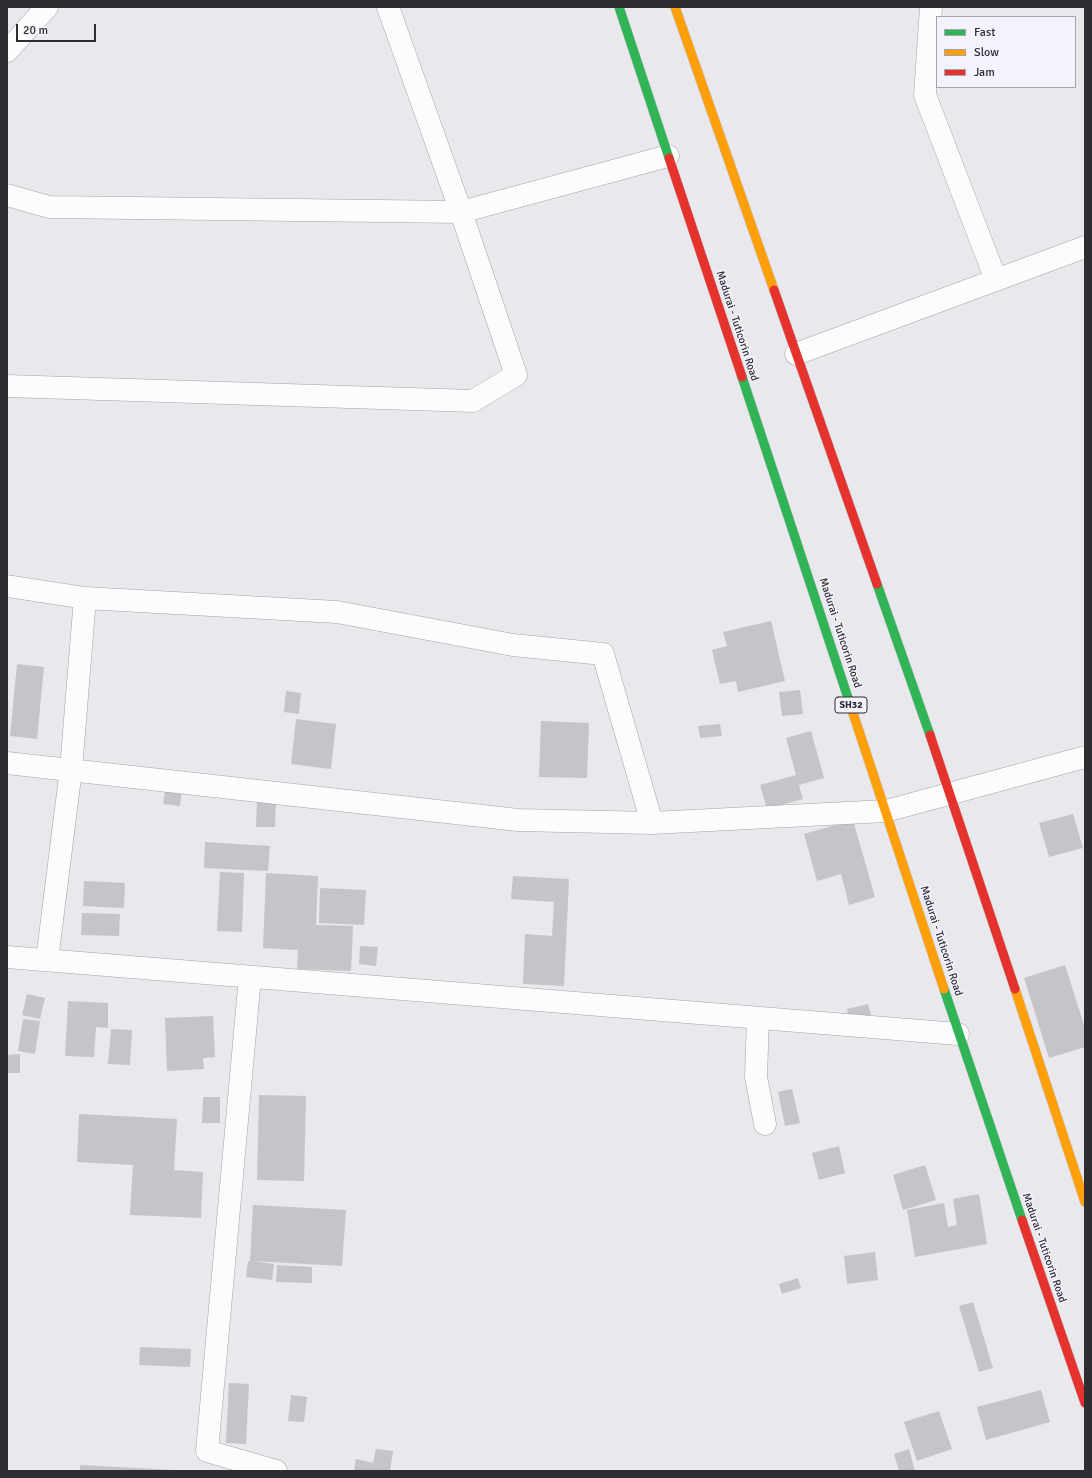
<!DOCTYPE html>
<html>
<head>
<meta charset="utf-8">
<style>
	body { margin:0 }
	#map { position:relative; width:1092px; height:1478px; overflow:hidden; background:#e8e8ed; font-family:Signika,sans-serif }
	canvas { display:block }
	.frame { position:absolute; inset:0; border:8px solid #2e2d31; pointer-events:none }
	.legend { position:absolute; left:936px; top:16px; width:140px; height:72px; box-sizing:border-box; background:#f4f2fd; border:1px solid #a5a3ab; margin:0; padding:5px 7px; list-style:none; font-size:12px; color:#2e2d31 }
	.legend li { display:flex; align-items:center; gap:8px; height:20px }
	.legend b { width:20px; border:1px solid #a5a3ab }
	.scale { position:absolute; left:16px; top:24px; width:80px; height:18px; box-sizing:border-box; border:2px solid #2e2d31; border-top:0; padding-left:5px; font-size:12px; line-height:14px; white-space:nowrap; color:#2e2d31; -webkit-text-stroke:3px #f4f2fd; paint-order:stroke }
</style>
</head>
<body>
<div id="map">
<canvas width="1092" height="1478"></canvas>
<div class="frame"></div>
<ul class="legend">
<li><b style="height:5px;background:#30b455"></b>Fast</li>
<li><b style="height:5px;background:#ff9f0a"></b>Slow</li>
<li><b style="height:5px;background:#e5322d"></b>Jam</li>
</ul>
<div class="scale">20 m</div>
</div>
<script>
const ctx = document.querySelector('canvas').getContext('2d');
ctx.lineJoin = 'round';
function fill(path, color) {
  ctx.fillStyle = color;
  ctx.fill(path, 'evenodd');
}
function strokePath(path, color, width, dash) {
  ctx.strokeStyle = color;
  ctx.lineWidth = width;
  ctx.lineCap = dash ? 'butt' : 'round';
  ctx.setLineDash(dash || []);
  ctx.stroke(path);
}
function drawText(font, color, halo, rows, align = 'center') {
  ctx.font = font + ' Signika,sans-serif';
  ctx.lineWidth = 3;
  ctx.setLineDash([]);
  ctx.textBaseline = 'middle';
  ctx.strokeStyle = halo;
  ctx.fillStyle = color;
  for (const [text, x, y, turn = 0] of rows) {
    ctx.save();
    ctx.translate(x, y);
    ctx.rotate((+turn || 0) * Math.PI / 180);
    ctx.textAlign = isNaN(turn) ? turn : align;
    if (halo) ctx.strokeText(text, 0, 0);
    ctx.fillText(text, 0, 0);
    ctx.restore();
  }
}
fill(new Path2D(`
	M771 621 785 681 738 692 736 681 720 684 712 650 727 646 723 632Z
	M17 664 44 667 37 739 10 736Z
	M800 690 803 714 782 716 779 692Z
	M286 691 301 693 299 714 284 712Z
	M296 719 336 724 331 769 291 764Z
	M541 721 589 723 587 778 539 777Z
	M720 724 722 736 700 738 698 726Z
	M811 731 824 778 799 785 803 799 767 809 760 785 796 775 786 738Z
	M166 785 182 787 180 806 163 804Z
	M257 801 276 802 275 827H256Z
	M1073 814 1083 848 1049 857 1039 823Z
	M853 820 875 897 849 905 841 874 817 881 804 834Z
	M205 842 270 846 268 871 204 868Z
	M220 872 244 873 242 932 217 931Z
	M266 873 318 876 316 925 353 926 351 971 297 969 298 950 263 948Z
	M513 876 569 879 564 986 523 984 525 934 552 936 554 902 511 899Z
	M84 881 125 883 124 908 83 906Z
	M320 888 366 890 364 925 319 923Z
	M82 913 120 914 119 936 81 935Z
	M360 946 378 947 376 966 359 964Z
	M1065 965 1085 1028V1047L1049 1058 1024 978Z
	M27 994 45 998 40 1019 22 1015Z
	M68 1001 108 1003V1028L96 1027 94 1057 65 1056Z
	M868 1004 871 1015 849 1020 847 1009Z
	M213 1016 215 1057 203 1058 204 1069 167 1071 165 1018Z
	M23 1019 40 1021 35 1054 18 1051Z
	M111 1029 132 1030 130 1065 108 1064Z
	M20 1054V1073H7V1055Z
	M792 1089 800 1123 785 1126 778 1092Z
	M259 1095 306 1096 304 1181 257 1180Z
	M203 1097H220V1123H202Z
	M79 1114 177 1119 174 1170 203 1172 201 1218 130 1215 133 1165 77 1162Z
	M839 1146 845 1173 819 1180 812 1153Z
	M925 1165 936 1200 903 1210 893 1175Z
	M979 1194 987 1244 915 1257 907 1210 944 1203 948 1227 957 1225 953 1199Z
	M253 1205 346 1210 342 1266 253 1261 274 1264 272 1280 246 1277 248 1261H250Z
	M875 1252 878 1280 847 1284 844 1256Z
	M277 1265 312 1267V1283L276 1282Z
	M798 1278 801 1288 782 1294 779 1284Z
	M973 1302 993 1368 979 1372 959 1306Z
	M140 1347 191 1349 190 1367 139 1365Z
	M229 1383 249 1384 246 1444 226 1443Z
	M1041 1390 1050 1422 986 1440 977 1407Z
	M291 1395 307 1397 304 1422 288 1421Z
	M939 1411 952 1449 917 1461 904 1422Z
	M376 1449 393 1451 390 1471H354L356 1459 373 1463Z
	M909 1449 915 1471H899L894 1454Z
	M80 1465 174 1470V1471H80Z`), '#c5c4c8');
const street = new Path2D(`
	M931 7 925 95 996 280
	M7 51 47 7
	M7 195 49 207 461 212 668 156
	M796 354 1085 247
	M7 386 473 401 516 375 461 212 388 7
	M7 586 85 598 337 612 513 645 603 654 652 823
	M7 763 518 820 652 823 886 811 1085 757
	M7 957 958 1034
	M47 960 71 769 85 598
	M250 977 207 1451 276 1471
	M758 1018 756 1077 765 1124`);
const fast = new Path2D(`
	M619 7 669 158
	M742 377 850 704
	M877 584 930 735
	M944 989 1022 1220`);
const slow = new Path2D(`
	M675 7 774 290
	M850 704 944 989
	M1015 989 1085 1202`);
const jam = new Path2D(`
	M669 158 742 377
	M774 290 877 584
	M930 735 1015 989
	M1022 1220 1085 1403`);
strokePath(street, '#a3a2a7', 23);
strokePath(fast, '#bdbec4', 10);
strokePath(slow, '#bdbec4', 10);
strokePath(jam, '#bdbec4', 10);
strokePath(street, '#fcfcfc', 22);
strokePath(fast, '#30b455', 9);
strokePath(slow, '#ff9f0a', 9);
strokePath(jam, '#e5322d', 9);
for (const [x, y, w] of [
	[851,705,32]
]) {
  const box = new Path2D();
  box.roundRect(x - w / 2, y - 8, w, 16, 3);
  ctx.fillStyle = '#f4f2fd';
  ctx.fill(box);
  strokePath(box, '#2e2d31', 1);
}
drawText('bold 10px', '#2e2d31', null, [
	["SH32",851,705]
]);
drawText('11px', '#2e2d31', '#f4f2fd', [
	["Madurai - Tuticorin Road",737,326,72],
	["Madurai - Tuticorin Road",840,633,72],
	["Madurai - Tuticorin Road",941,941,72],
	["Madurai - Tuticorin Road",1044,1248,71]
]);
</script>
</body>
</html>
